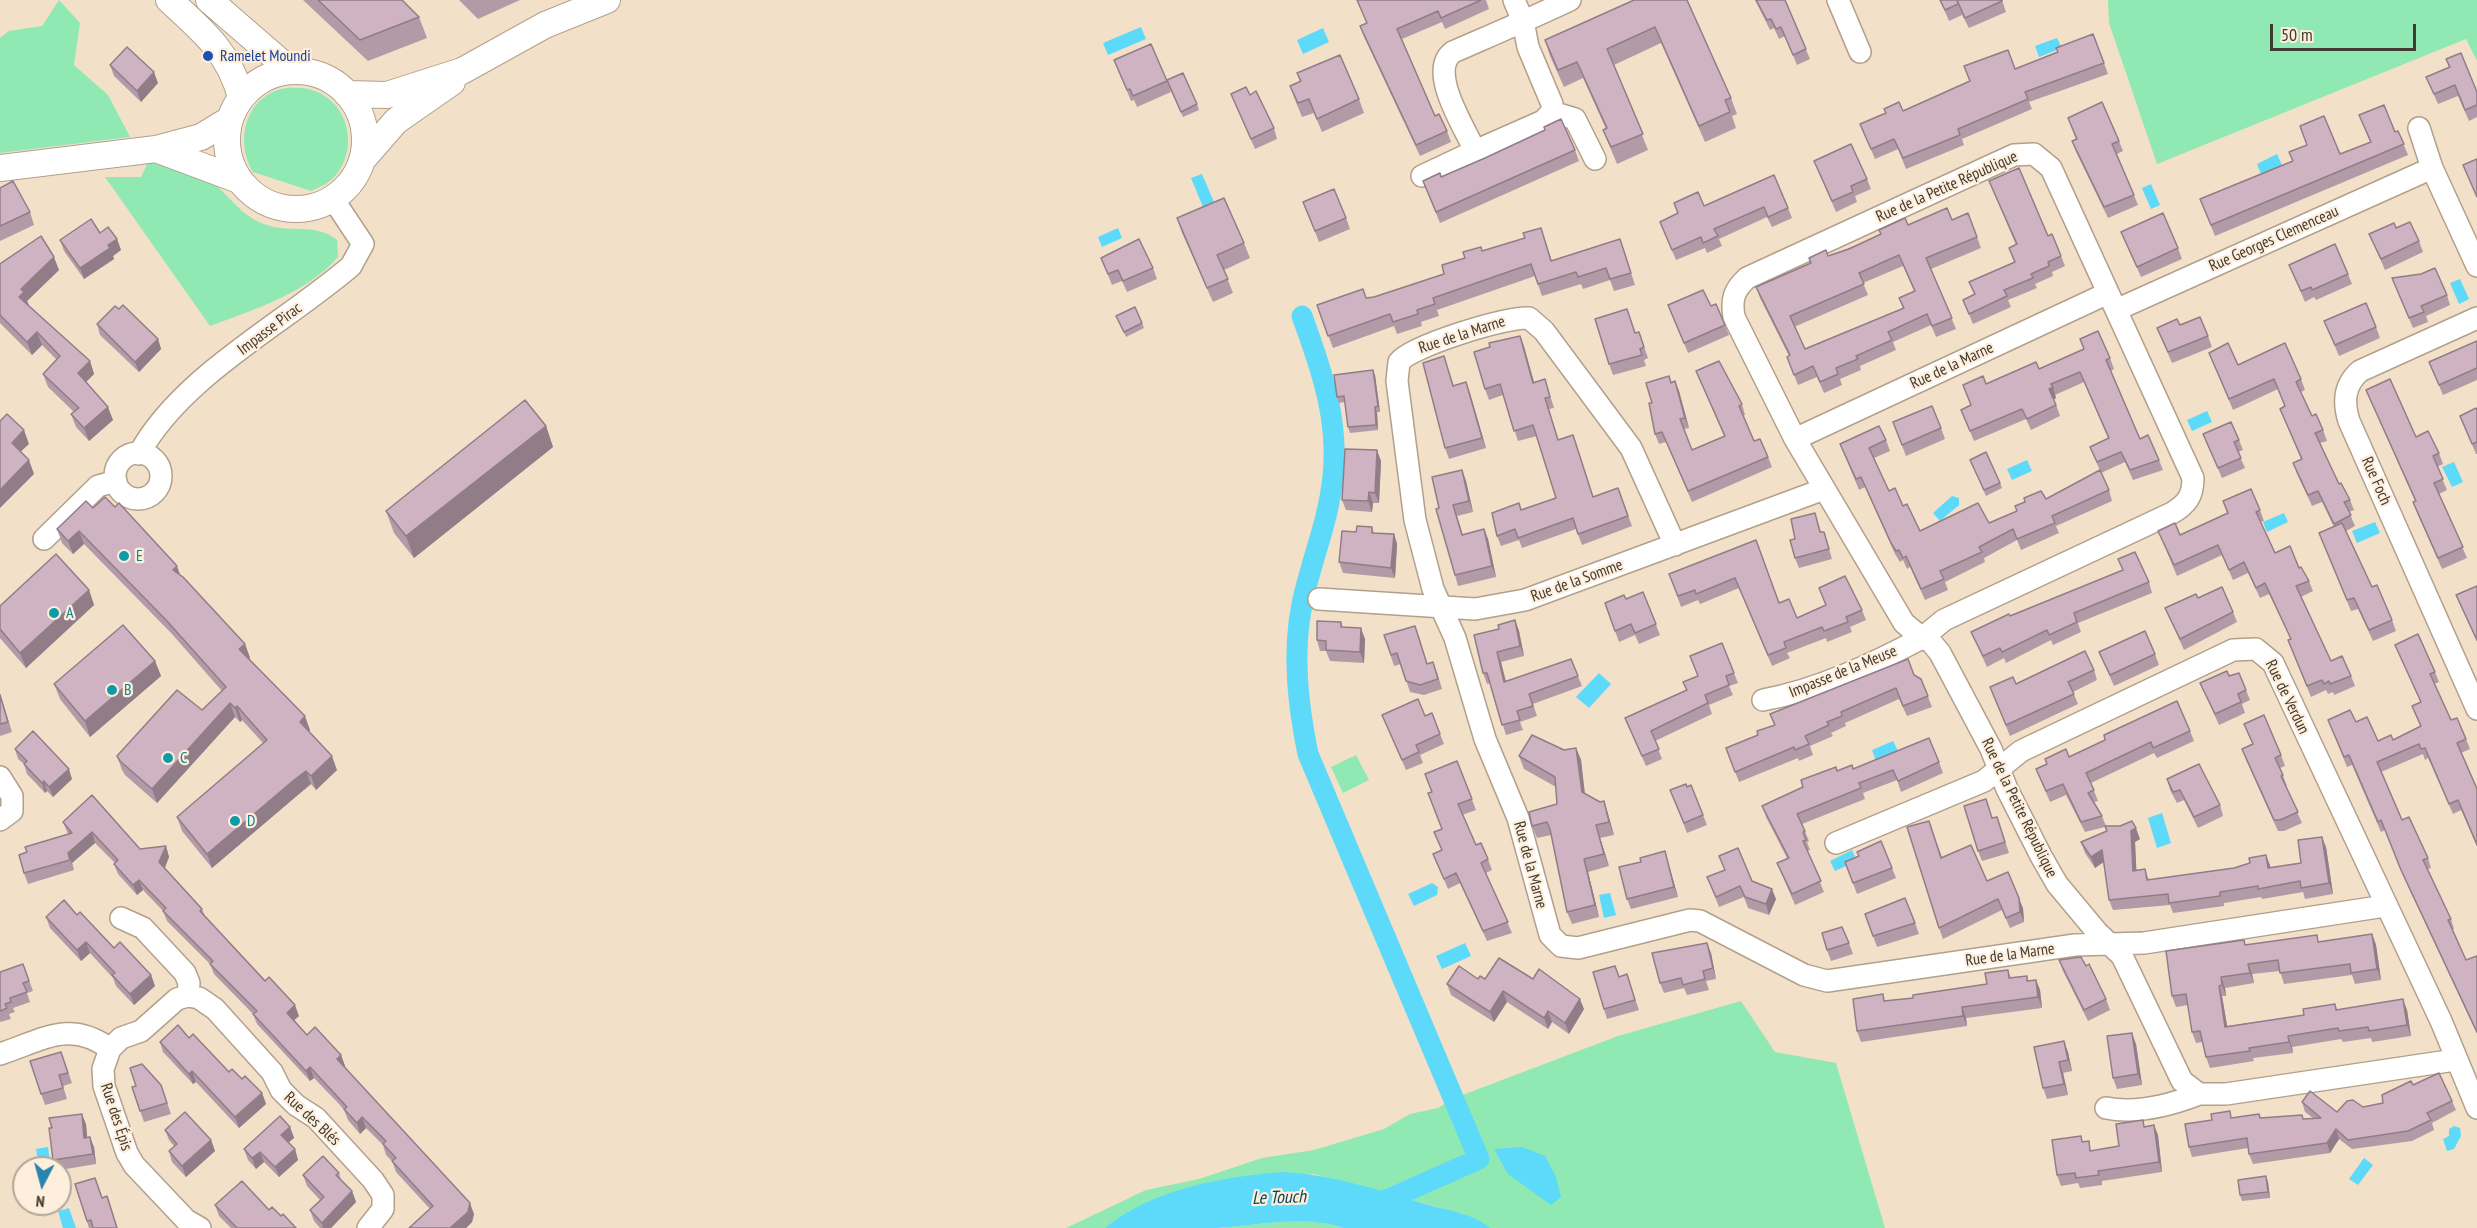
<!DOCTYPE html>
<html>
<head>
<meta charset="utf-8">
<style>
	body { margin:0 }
	#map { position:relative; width:2477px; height:1228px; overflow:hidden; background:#f3e0c9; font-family:"PT Sans Narrow",sans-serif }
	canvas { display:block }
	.north { position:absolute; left:12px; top:1156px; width:60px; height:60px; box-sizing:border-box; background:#feeedc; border:2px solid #b2a698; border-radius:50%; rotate:186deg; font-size:16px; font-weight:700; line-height:24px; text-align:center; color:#413a31 }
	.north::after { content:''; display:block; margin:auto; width:21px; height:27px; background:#2783b0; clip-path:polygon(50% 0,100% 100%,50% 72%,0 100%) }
	.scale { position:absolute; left:2270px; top:24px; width:146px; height:27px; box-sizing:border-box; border:3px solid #413a31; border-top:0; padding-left:8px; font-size:18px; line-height:21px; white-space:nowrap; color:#413a31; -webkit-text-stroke:4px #feeedc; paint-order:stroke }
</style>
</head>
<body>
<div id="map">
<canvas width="2477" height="1228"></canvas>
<div class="north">N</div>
<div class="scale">50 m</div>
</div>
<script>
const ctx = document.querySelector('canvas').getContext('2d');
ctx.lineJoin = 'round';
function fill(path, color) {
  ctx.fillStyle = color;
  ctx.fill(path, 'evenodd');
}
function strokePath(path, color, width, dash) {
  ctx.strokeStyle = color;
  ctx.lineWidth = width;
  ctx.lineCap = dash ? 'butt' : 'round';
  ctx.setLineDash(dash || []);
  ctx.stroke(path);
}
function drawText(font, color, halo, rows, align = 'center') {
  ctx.font = font + ' "PT Sans Narrow",sans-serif';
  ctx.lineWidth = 4.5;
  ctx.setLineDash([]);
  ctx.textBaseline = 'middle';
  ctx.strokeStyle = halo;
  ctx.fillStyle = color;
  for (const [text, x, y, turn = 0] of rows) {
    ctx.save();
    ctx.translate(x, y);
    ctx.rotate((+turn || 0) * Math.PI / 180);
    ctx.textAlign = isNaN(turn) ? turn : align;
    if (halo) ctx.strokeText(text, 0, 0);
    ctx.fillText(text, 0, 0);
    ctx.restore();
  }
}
fill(new Path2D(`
	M59 0 80 23 74 65 108 95 130 137 0 153V38L9 31 42 26Z
	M2108 0H2477V61L2466 39 2157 164 2109 23Z
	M304 88C311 90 321 92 326 97 353 115 356 158 331 180 326 185 317 188 311 191L253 172C235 143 244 99 281 89 288 87 297 88 304 88Z
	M148 162C171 167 200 170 218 187 235 203 245 219 270 226 292 232 319 224 337 240L338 257C307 293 253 310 210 326L105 177H141Z
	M1356 755 1369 780 1343 793 1331 767Z
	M1741 1001 1775 1052 1836 1063 1885 1228H1479L1464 1214 1313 1174 1112 1228H1066L1146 1190 1199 1179 1262 1158 1314 1150 1384 1129 1410 1114 1438 1108 1452 1099 1618 1036Z
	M1297 1220 1322 1222 1344 1228H1219Z`), '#90e9b3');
fill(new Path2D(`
	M1141 27 1146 39 1108 55 1103 43Z
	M1323 28 1329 42 1303 54 1297 40Z
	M2057 38 2062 48 2039 57 2035 46Z
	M2277 154 2282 165 2261 174 2257 164Z
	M1202 174 1214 202 1203 207 1191 178Z
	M2151 184 2160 205 2151 209 2142 188Z
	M1118 228 1122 238 1102 247 1098 237Z
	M2460 279 2469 299 2459 304 2450 283Z
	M2207 411 2212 422 2192 431 2187 420Z
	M2027 460 2032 471 2012 480 2007 469Z
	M2454 462 2463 482 2452 487 2442 467Z
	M1952 496 1959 498V505L1940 521 1933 513Z
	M2284 513 2288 522 2267 532 2263 522Z
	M2375 522 2380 533 2357 543 2352 531Z
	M1599 673 1611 684 1589 708 1576 697Z
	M1893 741 1898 751 1876 761 1872 750Z
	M2162 813 2171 843 2157 848 2148 818Z
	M1852 850 1857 861 1835 871 1830 861Z
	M1432 883 1438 887 1437 895 1414 906 1408 894Z
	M1610 893 1616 915 1604 918 1599 895Z
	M1465 943 1471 956 1442 969 1436 956Z
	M2454 1126 2460 1128 2461 1136 2454 1149 2447 1151 2443 1139 2449 1136V1129Z
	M48 1147 51 1168H39L36 1149Z
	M1522 1147 1545 1156 1556 1177 1561 1197 1551 1205 1508 1174 1494 1149Z
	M2364 1158 2373 1165 2358 1185 2349 1179Z
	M1285 1172C1333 1175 1379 1190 1425 1204 1447 1210 1472 1213 1490 1228H1344C1301 1214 1260 1226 1216 1228 1179 1228 1142 1228 1105 1228 1152 1189 1225 1176 1285 1172Z
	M69 1208 76 1228H63L58 1211Z`), '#5dd9fa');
strokePath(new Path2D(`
	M1302 316C1321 368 1339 419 1333 476 1329 520 1311 561 1302 604 1292 654 1298 705 1308 754L1479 1159 1373 1206`), '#5dd9fa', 21);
const minor = new Path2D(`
	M1514 0 1523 21 1528 47 1552 104V112L1543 121 1475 151C1465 128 1427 71 1453 52 1492 35 1532 18 1570 0
	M1838 0 1860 52
	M1552 112 1575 119 1595 159
	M2419 128 2432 168
	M2034 154 2051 168 2193 478C2193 496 2187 504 2172 513L1944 620 1922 638 1904 623 1795 439 1734 317C1731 299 1734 290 1747 278L2014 155Z
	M1422 176 1475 151
	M2116 310 2432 168 2477 266
	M2477 318 2360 371C2344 385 2343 402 2349 421L2477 709
	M1795 439 2108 293
	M115 476a23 23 0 1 1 46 0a23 23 0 1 1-46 0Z
	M139 454C181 376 285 323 351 266L363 244 333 199
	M44 539 98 486 116 481
	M1675 545 1631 448 1544 331 1529 318C1508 316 1411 346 1399 362L1397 381 1415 520 1433 589 1455 638 1485 739 1518 818 1550 935 1561 946 1578 948 1690 920 1700 921 1804 975 1827 981 2075 945 2144 943 2385 906
	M1319 599 1475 609 1525 600 1824 489
	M1763 700C1818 690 1873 664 1922 638L1931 642 1940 653 1991 749 2007 789 2041 856 2057 884 2097 932 2122 956 2182 1081 2199 1094H2226L2455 1060
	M0 777 12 796V811L0 820
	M1836 843 1984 781 2021 751 2233 650 2256 649 2273 663 2441 1021 2477 1108
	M121 918 143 928 185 973 189 983 188 996
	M0 1054C43 1040 70 1019 110 1049
	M2106 1108C2136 1114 2171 1105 2199 1094
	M200 1228 186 1220 134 1165 127 1153 104 1086 103 1069 110 1049 121 1038 141 1031 177 999 188 996 199 998 215 1009 272 1072 281 1090 296 1105 316 1118 373 1180 383 1195V1209L368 1228`);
const major = new Path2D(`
	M169 0C203 31 229 52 241 97
	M209 0 291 71
	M227 140a69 69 0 1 1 138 0a69 69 0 1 1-138 0Z
	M347 94 387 95 462 71 545 25 607 0
	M156 149 239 180
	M362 160 396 121 452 82
	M0 168 156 149 201 137 229 120`);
strokePath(minor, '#b2a08a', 24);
strokePath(major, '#b2a08a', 28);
strokePath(minor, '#fff', 21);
strokePath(major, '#fff', 26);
fill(new Path2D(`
	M303 0H402L419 17 427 38 368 61Z
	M459 0H520L478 19Z
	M1357 0H1486L1489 9 1445 29 1442 22 1402 39 1435 116 1447 131 1451 142 1420 156 1364 37 1360 26 1367 23Z
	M1634 0 1731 98 1737 114 1732 116 1736 128 1705 142 1661 43 1614 65 1648 150 1617 164 1603 130 1606 129 1583 78 1564 87 1550 56 1545 40Z
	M1755 0H1785L1810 59 1797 65 1785 36 1779 39 1774 28 1770 30Z
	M1940 0H2002L2006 12 1969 28 1961 13 1962 15 1949 21Z
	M2446 59 2477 92V117L2469 121 2458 96 2438 104 2426 77 2449 68Z
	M1114 60 1167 80 1197 104 1199 110 1183 117 1169 87 1171 92 1137 107 1134 100 1131 101Z
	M2104 63 2108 74 2029 102 2032 109 1962 139 1964 145 1906 169 1898 149 1875 159 1860 124 1903 111 1970 82 1964 66 2015 69Z
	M110 65 158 83 141 102 114 76Z
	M1297 73 1359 99 1364 113 1322 132 1314 113 1302 117 1295 100 1290 86 1300 82Z
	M1231 94 1250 95 1274 128 1277 139 1255 149Z
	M2359 115 2395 132 2398 131 2408 155 2215 236 2200 199 2292 161 2289 152 2307 145 2300 126 2340 154 2370 142Z
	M2068 118 2119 141 2123 151 2117 154 2138 205 2108 218 2076 152 2072 141 2076 140Z
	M1575 150 1579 161 1440 223 1423 181Z
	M1814 161 1867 179 1871 189 1855 196 1857 202 1836 212Z
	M1989 181 2048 236 2061 256 2065 266 2052 272 2053 276 2035 284 2037 288 2008 300 2011 307 1973 324 1963 300 1974 294 1969 282 2014 262 2009 248 2016 245Z
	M0 188 30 212 34 225 0 241Z
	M1303 202 1346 218 1350 229 1319 242Z
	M1704 206 1788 208 1792 218 1772 227 1767 217 1719 239 1722 246 1707 253 1705 248 1676 260 1660 222Z
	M1177 218 1244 243 1250 258 1224 270 1233 293 1213 302 1182 233Z
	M1952 220 1977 237 1981 248 1931 269 1956 329 1936 337 1931 325 1893 342 1896 350 1860 366 1861 370 1840 379 1842 385 1824 393 1817 377 1798 385 1787 357 1789 356 1760 298 1756 287 1828 256 1908 225ZM1903 266 1914 291 1899 298 1903 309 1805 349 1794 327 1868 295 1863 283Z
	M1541 228 1552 261 1620 239 1635 285 1614 291 1610 280 1583 289 1581 284 1542 296 1535 276 1437 310 1439 316 1421 322 1422 326 1397 334 1394 326 1333 348 1317 305 1374 297 1444 274 1465 258 1525 238Z
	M2396 228 2419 241 2423 252 2385 270 2369 234Z
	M2121 232 2178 248 2182 259 2141 277Z
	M100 233 117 239 121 250 113 256 114 259 84 279 64 251 60 240Z
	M1101 258 1153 268 1157 279 1127 292 1122 281 1112 285Z
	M0 264 59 270 27 301 28 305 90 361 94 374 86 382 113 420 89 441 76 427 71 414 74 412 48 387 43 374 57 360 42 345 32 355 0 323Z
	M2289 265 2348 274 2352 284 2316 300 2314 297 2305 302Z
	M2392 278 2447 295 2450 305 2426 316 2428 322 2413 328Z
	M1668 305 1725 325 1729 335 1688 353Z
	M1116 316 1142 323 1144 328 1126 337Z
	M2324 321 2376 327 2380 338 2339 356Z
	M97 324 158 339 161 349 139 372 100 335Z
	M2180 325 2208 336 2212 347 2172 363 2157 328Z
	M1639 332 1648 358 1644 360 1646 366 1613 375 1609 364 1635 333Z
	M1520 336 1534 382 1545 379 1554 408 1549 409 1558 440 1573 435 1593 497 1618 488 1632 526 1582 545 1576 529 1522 548 1519 540 1501 546 1497 536 1521 510 1556 498 1537 436 1518 441 1503 395 1489 400 1485 389 1490 347Z
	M2080 339 2110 358 2114 369 2111 371 2140 439 2159 460 2163 470 2133 480 2125 462 2101 473 2090 447 2108 438 2084 382 2055 395 2056 398 2054 399 2060 416 2031 430 2026 419 1974 441 1961 410 1971 406 1963 385 1986 384 2039 369 2084 349Z
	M2477 341V380L2443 395 2429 362Z
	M2209 353 2238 365 2301 379 2305 390 2301 392 2312 416 2323 430 2327 441 2320 443 2339 484 2350 500 2354 510 2349 512 2355 526 2346 531 2372 587 2392 620 2396 631 2373 641 2358 609 2351 611 2319 533 2334 527 2322 502 2312 506 2297 474 2293 463 2301 459 2280 409 2285 407 2278 389 2233 410Z
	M1447 366 1454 386 1466 382 1486 448 1449 459 1445 448Z
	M1696 371 1742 404 1745 415 1743 416 1754 441 1768 457 1772 467 1692 502 1666 442 1659 444 1655 434 1652 403 1671 382 1675 381 1679 391 1689 428 1684 429 1692 450 1724 436Z
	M1375 375 1380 412H1377L1378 430 1350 433 1348 427 1345 402 1339 403 1337 397Z
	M2366 390 2416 437 2439 453 2443 464 2437 467 2447 490 2439 494 2467 558 2442 569 2417 513 2413 502 2415 501Z
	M2477 410V454H2476L2460 416Z
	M1893 422 1941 428 1945 439 1906 456Z
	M546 426 553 447 414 558 394 533 386 511Z
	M2203 434 2239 440 2243 450 2238 452 2245 468 2222 478Z
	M1886 440 1890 451 1874 458 1889 491 1903 506 1920 531 1989 523 2046 499 2109 490 2112 501 2056 526 2059 533 2021 550 2017 540 1984 558 1985 562 1945 582 1948 590 1925 600 1910 567 1907 569 1903 560 1900 562 1895 554 1865 487 1859 490 1840 444Z
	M1970 460 2000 483 2002 488 1986 496Z
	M1381 461 1379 503H1373L1372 512 1346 510 1342 500Z
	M1462 470 1466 481 1473 512 1457 516 1463 535 1484 529 1488 539 1496 577 1458 586 1455 575 1439 508Z
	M2223 501 2260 510 2264 521 2260 522 2275 553 2299 568 2309 581 2313 591 2301 597 2331 661 2351 676 2355 686 2334 695 2333 692 2328 694 2326 690 2311 697 2288 640 2291 639 2269 594 2260 598 2248 573 2233 580 2222 555 2177 576 2158 531 2180 535 2227 513Z
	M93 508 180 575 245 644 250 658 249 659 310 730 309 732 337 770 316 790 311 784 299 794 212 868 182 831 177 817 263 743 242 720 240 722 235 717 157 803 125 775 122 770 117 756 202 710 222 691 172 634 84 544 73 554 62 543 57 529Z
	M1818 523 1821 532 1827 542 1832 559 1799 568 1795 558V539Z
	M1372 527 1374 533 1394 534 1397 544 1395 578 1343 573 1339 562 1356 532Z
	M1756 540 1779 603 1797 618 1826 606 1819 588 1862 610 1866 620 1850 627 1852 632 1827 642 1826 638 1787 653 1790 658 1772 666 1739 588 1700 604 1698 600 1681 607 1669 574Z
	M2149 582 2152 593 2078 623 2081 632 2053 645 2051 640 2006 663 2004 658 1987 667 1971 632 2010 616Z
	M2477 586V642L2456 595Z
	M89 590 94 605 26 668 0 638V606Z
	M1643 592 1660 635 1639 644 1635 635 1619 642 1605 603 1626 599Z
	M2198 598 2233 612 2237 622 2184 650 2165 608Z
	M1515 620 1519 631 1524 656 1501 662 1506 681 1571 659 1582 686 1533 704 1537 716 1520 722 1523 730 1506 735 1490 683 1487 684 1483 673 1499 629Z
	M1341 622 1343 627 1365 639 1364 663 1330 661 1326 651H1320L1317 640Z
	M1384 635 1419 636 1427 664 1437 672 1442 689 1424 695 1410 692 1401 664 1394 666Z
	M2395 645 2435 672 2439 682 2434 684 2451 720 2466 739 2470 749 2461 753 2477 789V846L2461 810 2453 814 2428 758 2425 760 2423 754 2381 772 2402 820 2428 858 2431 868 2428 869 2451 919 2454 929 2452 930 2466 960 2477 956V1034L2405 880 2385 830 2381 832 2352 765 2347 767 2328 720 2356 722 2378 741 2393 740 2420 726 2412 706 2421 703Z
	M2099 652 2155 654 2159 665 2114 686Z
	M1690 656 1734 673 1738 683 1729 686 1733 695 1709 705 1712 714 1655 741 1662 759 1646 766 1625 718 1686 690 1683 682 1698 676Z
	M155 661 161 676 90 737 60 699 54 684Z
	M2094 670 2097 680 2073 692 2078 704 2010 736 1990 687 2016 684Z
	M1914 675 1921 679 1932 707 1907 716 1899 699 1845 723 1846 726 1831 733 1833 736 1810 746 1813 755 1799 761 1798 758 1739 782 1726 748 1758 735 1774 725 1770 714Z
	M2229 676 2246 690 2250 700 2242 704 2245 713 2219 725 2200 683Z
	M0 693 12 732 0 736Z
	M1382 715 1440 734 1444 744 1420 755 1423 763 1406 770Z
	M2244 724 2281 755 2285 766 2280 768 2287 786 2286 787 2302 823 2284 831H2278L2246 760 2242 749 2253 744Z
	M2190 731 2194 741 2157 758 2154 753 2091 783 2098 801 2094 802 2102 816 2106 826 2140 839 2135 842 2136 870 2145 869 2149 880 2234 868 2250 863 2266 855 2270 868 2301 863 2326 847 2333 894 2305 899 2303 892 2262 899 2261 897 2224 903V906L2173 913 2170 905 2113 910 2109 900 2104 862 2095 868 2085 853 2081 842 2107 831 2105 827 2085 832 2066 795 2050 802 2036 769 2069 757Z
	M1576 748 1581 760 1585 794 1600 802 1604 801 1608 814 1614 835 1600 838 1609 866 1588 872 1599 917 1572 924 1567 912 1551 835 1537 838 1532 826 1557 804 1556 787 1524 769 1519 756Z
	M15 749 72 779 53 797 47 791 45 793 27 774 24 764 18 759Z
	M1457 761 1476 810 1462 815 1476 845 1488 859 1492 870 1486 873 1512 933 1487 941 1460 883 1448 889 1433 854 1442 851 1434 832 1442 829 1432 792Z
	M1939 762 1943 773 1901 792 1897 780 1863 793 1865 799 1802 824 1809 841 1807 842 1810 850 1807 851 1824 892 1795 905 1777 863 1787 858 1766 817 1762 806 1837 771Z
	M2167 779 2220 805 2223 816 2198 828 2184 800 2177 803 2170 790Z
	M1674 800 1703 815 1707 825 1687 833Z
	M1997 817 2009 853 1982 861 1978 851 1993 818Z
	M1929 821 1942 857 1987 881 2023 908 2024 922 2010 928 2002 910 1943 939 1939 928Z
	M63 822 140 849 166 846 169 857 165 868 202 909 205 916 299 1016 294 1020 307 1035 341 1055 345 1066 344 1067 474 1214 472 1222 466 1228H409L430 1209 396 1172 392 1161 386 1155 383 1145 366 1128 360 1134 348 1120 344 1110 339 1104 314 1078 310 1081 257 1024 253 1014 214 974 210 964 167 921 163 911 143 890 137 895 118 874 114 864 115 863 95 843 72 863 74 870 28 884 24 873 27 852 68 834Z
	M1668 862 1678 897 1631 909 1627 899Z
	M1845 862 1892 868 1896 878 1857 894Z
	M1707 877 1752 881 1776 899 1769 915 1748 908 1744 897 1719 907Z
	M1865 914 1915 923 1919 934 1877 947Z
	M77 915 114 948 151 975 155 986 134 1005 116 986 113 978 90 953 81 961 50 928 46 917Z
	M2372 934 2376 945 2381 980 2355 984 2352 975 2284 984 2280 971 2252 974 2254 983 2225 988 2226 996H2222L2227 1026 2304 1015 2335 1004 2337 1009 2407 1010 2411 1036 2372 1042 2371 1038 2343 1042 2341 1039 2292 1047 2293 1053 2253 1058 2254 1061 2210 1068 2206 1057 2202 1042 2196 1043 2192 1032 2188 1005 2176 1007 2172 996 2246 945 2320 942Z
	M1849 943 1853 954 1831 961 1827 950Z
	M1711 953 1716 979 1706 981 1709 990 1687 995 1684 988 1664 993 1660 983Z
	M2059 960 2086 966 2106 999 2110 1010 2088 1021 2063 971Z
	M23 964 33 991 27 993 30 1002 13 1008 15 1012 9 1014 11 1019 0 1022V972Z
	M2008 970 2011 978 2027 976 2028 980H2036L2040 990 2042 1008 1966 1018 1967 1026 1861 1042 1857 1031 1885 1001 1913 998 1987 984Z
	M1619 976 1630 984 1639 1010 1607 1019 1604 1009Z
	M1478 979H1533L1584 1009 1569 1034 1552 1022 1548 1029 1507 1002 1494 1022 1451 995 1447 984Z
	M160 1042 229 1072 242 1079 262 1093 266 1104 239 1128 196 1082 193 1084 163 1052Z
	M2136 1044 2142 1085 2117 1089 2113 1078Z
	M2034 1047 2068 1052 2072 1071 2063 1073 2068 1095 2047 1099 2043 1088Z
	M61 1052 72 1083 63 1086 67 1099 45 1105 30 1061Z
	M161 1085 171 1114 144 1122 132 1087Z
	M2413 1085 2452 1101 2456 1110 2432 1123 2434 1130 2412 1141 2352 1149 2339 1139 2330 1153 2253 1164 2249 1154 2248 1148 2192 1157 2189 1147 2232 1118 2259 1114 2261 1118 2304 1119 2313 1118 2305 1112 2302 1102 2337 1112 2383 1103Z
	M86 1124 87 1138 94 1147 96 1164 60 1170V1168H56L53 1160Z
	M2145 1126 2158 1135 2162 1172 2102 1181V1185L2080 1188 2078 1183 2061 1186 2057 1175 2081 1136 2083 1142 2092 1151 2119 1146Z
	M290 1127 294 1138 288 1143 295 1149 298 1160 279 1177 264 1162 256 1169 248 1160 244 1149Z
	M165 1130 211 1140 215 1151 186 1177 172 1162 169 1151 174 1146 169 1140Z
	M339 1173 341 1180 352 1191 356 1202 331 1228H320L314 1221 310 1210 320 1200 307 1186 303 1175Z
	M2268 1182 2270 1198 2242 1201 2240 1195Z
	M75 1184 102 1198 107 1196 117 1228H89Z
	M215 1205 269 1210 281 1216 296 1228H231L219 1216Z`), '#b29aa7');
fill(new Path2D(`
	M154 72 158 83 141 102 137 91Z
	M117 239 121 250 113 256 114 259 84 279 80 268 108 245Z
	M54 257 59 270 27 301 29 305 24 310 19 297 21 289Z
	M37 332 42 345 32 355 27 342Z
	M1520 336 1524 346 1537 393 1533 383Z
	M158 339 161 349 139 372 135 362Z
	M90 361 94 374 82 386 78 373Z
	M1373 370 1375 375 1380 412 1378 406Z
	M1675 381 1679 391 1689 428 1685 418Z
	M1466 382 1470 393 1486 448 1482 438Z
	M2053 387 2056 398 2053 400 2049 389Z
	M108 407 113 420 89 441 84 428Z
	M1375 407 1377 412 1378 430 1376 425Z
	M546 426 553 447 414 558 406 536Z
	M24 430 29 444 16 456 12 443Z
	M1377 450 1381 461 1379 503 1375 493Z
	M29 460 34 474 0 508V490Z
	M1462 470 1466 481 1473 512 1469 501Z
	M1369 492 1373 503 1372 512 1368 501Z
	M1484 529 1488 539 1496 577 1492 566Z
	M79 531 84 544 73 554 68 541Z
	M1394 534 1397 544 1395 578 1391 568Z
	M177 566 182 580 173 570Z
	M89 590 94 605 26 668 20 653Z
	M1515 620 1519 631 1524 656 1520 646Z
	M1361 628 1365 639 1364 663 1360 652Z
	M245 644 250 658 244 663 239 649Z
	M1497 652 1501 662 1508 692 1504 682Z
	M155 661 161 676 90 737 85 721Z
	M230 703 235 717 157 803 152 789Z
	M237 706 242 720 240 722 235 708Z
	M305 716 310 730 305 736 300 722Z
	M1576 748 1581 760 1586 805 1582 792Z
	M332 756 337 770 316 790 311 776Z
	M69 769 72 779 53 797 49 787Z
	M306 771 311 784 299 794 212 868 207 854 294 780Z
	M44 781 47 791 45 793 42 783Z
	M1604 801 1608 814 1614 835 1609 822Z
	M1596 825 1600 838 1609 866 1604 854Z
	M2136 828 2140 839 2135 842 2137 881 2133 871 2131 831Z
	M92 832 95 843 72 863 74 870 68 853Z
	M2322 837 2326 847 2333 894 2329 883Z
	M166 846 169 857 163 872 159 862Z
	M2102 850 2106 860 2095 868 2091 857Z
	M1665 851 1668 862 1678 897 1674 887Z
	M2266 855 2270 865 2272 879 2268 868Z
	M1584 859 1588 872 1599 917 1595 905Z
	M139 880 143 890 137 895 133 885Z
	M1772 889 1776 899 1769 915 1766 904Z
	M2019 898 2023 908 2024 922 2020 912Z
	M2372 934 2376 945 2381 980 2377 969Z
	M86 942 90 953 81 961 77 950Z
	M1707 943 1711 953 1716 979 1713 968Z
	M2248 964 2252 974 2254 983 2250 973Z
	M151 975 155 986 134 1005 130 994Z
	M2221 977 2225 988 2226 996 2222 985Z
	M2036 980 2040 990 2042 1008 2038 997Z
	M2219 986 2222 996 2229 1037 2225 1027Z
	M1503 991 1507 1002 1494 1022 1490 1012Z
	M1580 999 1584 1009 1569 1034 1565 1023Z
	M2403 999 2407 1010 2411 1036 2407 1025Z
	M295 1005 299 1016 291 1023 287 1013Z
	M1962 1007 1966 1018 1967 1026 1963 1016Z
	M1548 1011 1552 1022 1548 1029 1544 1018Z
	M2132 1033 2136 1044 2142 1085 2138 1074Z
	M2288 1036 2292 1047 2293 1053 2289 1042Z
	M2064 1041 2068 1052 2072 1071 2068 1060Z
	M341 1055 345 1066 341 1070 337 1059Z
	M2059 1062 2063 1073 2068 1095 2064 1084Z
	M310 1067 314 1078 310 1081 306 1071Z
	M192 1071 196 1082 193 1084 189 1074Z
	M262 1093 266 1104 239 1128 235 1117Z
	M82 1114 86 1124 88 1148 84 1138Z
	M362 1117 366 1128 360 1134 357 1123Z
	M2154 1125 2158 1135 2162 1172 2159 1162Z
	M290 1127 294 1138 285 1145 281 1135Z
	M2336 1129 2339 1139 2330 1153 2327 1143Z
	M90 1137 94 1147 96 1164 93 1154Z
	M211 1140 215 1151 186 1177 182 1166Z
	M295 1149 298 1160 279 1177 275 1167Z
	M260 1152 264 1162 256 1169 252 1158Z
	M2266 1176 2268 1182 2270 1198 2268 1192Z
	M352 1191 356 1202 331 1228H323L322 1223Z
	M470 1203 474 1214 472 1222 466 1228H450Z`), '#917d88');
const building = new Path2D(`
	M318 0H402L419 17 360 40Z
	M1357 0H1481L1441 18 1438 11 1397 29 1435 116 1439 114 1447 131 1416 145 1360 26 1367 23Z
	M1634 0H1687L1731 98 1725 100 1730 112 1699 126 1655 27 1607 49 1643 134 1611 147 1603 130 1607 128 1577 62 1558 70 1545 40Z
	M1756 0H1785L1806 49 1793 55 1781 27 1776 29 1771 19 1767 20Z
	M1940 0H1957L1958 4 1945 10Z
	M1957 0H2002V1L1965 18Z
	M2093 34 2104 63 2025 92 2028 99 1958 129 1960 135 1903 158 1894 139 1871 149 1860 124 1886 113 1884 109 1899 102 1903 111 1970 81 1964 66 2008 50 2015 69 2058 52 2056 48Z
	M1151 44 1167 81 1133 96 1130 89 1127 90 1114 60Z
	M127 47 154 72 137 91 110 65Z
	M2461 53 2477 92V105L2465 110 2455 85 2434 94 2426 77 2450 67 2446 59Z
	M1340 55 1359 99 1317 119 1309 99 1298 103 1290 86 1301 81 1297 73Z
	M1183 73 1197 104 1181 112 1167 80Z
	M1246 87 1250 95 1256 91 1274 128 1251 139 1231 94Z
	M2102 102 2119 141 2112 144 2134 195 2104 207 2072 141 2077 139 2068 118Z
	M2384 105 2395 132 2398 131 2404 144 2211 225 2200 199 2293 161 2289 152 2307 145 2300 126 2324 116 2340 154 2371 142 2359 115Z
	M1561 119 1575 150 1436 212 1423 181 1440 173 1441 177 1485 158 1545 130 1544 127Z
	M1851 144 1867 179 1851 186 1853 192 1832 201 1814 161Z
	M2477 159V197L2463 165Z
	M2019 168 2048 236 2052 234 2061 256 2048 262 2049 266 2031 274 2033 278 2004 290 2007 296 1969 314 1963 300 1975 294 1969 282 2015 262 2009 248 2017 244 1989 181Z
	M1774 175 1788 208 1768 217 1764 207 1714 229 1718 236 1703 243 1701 237 1672 250 1660 222 1678 213 1674 203 1698 192 1704 206Z
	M13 181 30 212 0 226V188Z
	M1334 189 1346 218 1315 231 1303 202Z
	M1224 198 1244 243 1217 255 1228 279 1207 288 1177 218Z
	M1947 208 1952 220 1968 213 1977 237 1926 258 1952 318 1932 326 1927 314 1888 332 1892 340 1856 356 1858 359 1836 368 1838 374 1820 382 1813 366 1794 375 1787 357 1790 355 1756 287 1811 263 1809 258 1826 250 1828 256 1849 249 1881 234 1879 230 1905 218 1908 225ZM1899 255 1915 291 1899 298 1904 308 1805 349 1790 316 1864 284 1859 273Z
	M2163 213 2178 248 2137 267 2121 232Z
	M91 219 100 233 108 227 117 239 108 245 110 248 80 268 60 240Z
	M2410 222 2419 241 2381 259 2369 234 2394 223 2396 228Z
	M1541 228 1551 261 1620 239 1631 273 1610 279 1606 268 1578 277 1576 272 1538 284 1531 264 1433 298 1435 304 1417 310 1418 314 1393 322 1390 314 1328 336 1317 305 1363 289 1366 298 1374 297 1444 274 1442 265 1465 258 1463 252 1481 247 1482 251 1525 238 1523 233Z
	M41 236 54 257 21 289 24 292 19 297 90 361 78 373 108 407 84 428 71 414 79 408 43 374 60 356 37 332 27 342 0 315V264Z
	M1139 239 1153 268 1123 281 1118 270 1108 274 1101 258Z
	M2335 244 2348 274 2312 290 2311 287 2301 291 2289 265Z
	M2435 268 2447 295 2421 306 2424 312 2409 318 2392 278 2421 274Z
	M1703 290 1711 306 1716 304 1725 325 1684 343 1668 305Z
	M2366 303 2376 327 2335 345 2324 321Z
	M123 305 158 339 135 362 97 324 115 306 119 309Z
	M1135 307 1142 323 1124 332 1116 316Z
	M1627 309 1635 333 1639 332 1644 347 1640 349 1642 355 1609 364 1595 319Z
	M2200 317 2208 336 2168 352 2157 328 2177 319 2180 325Z
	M2098 331 2110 358 2106 360 2140 439 2148 435 2159 460 2130 470 2121 452 2097 462 2090 447 2109 438 2080 372 2051 384 2053 387 2049 389 2056 405 2027 419 2022 409 1970 431 1961 410 1971 405 1963 385 1983 376 1986 384 2036 362 2039 369 2084 349 2080 339Z
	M1520 336 1533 383 1545 379 1550 397 1545 398 1558 440 1573 435 1593 497 1618 488 1628 516 1578 534 1573 518 1518 538 1515 529 1497 536 1492 513 1519 503 1521 510 1556 498 1533 425 1514 431 1500 384 1485 389 1474 352 1490 347 1489 343Z
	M2477 341V368L2439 385 2429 362Z
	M2228 343 2238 365 2285 343 2301 379 2296 382 2312 416 2316 414 2323 430 2315 433 2339 484 2341 483 2350 500 2344 502 2351 515 2334 524 2318 491 2308 495 2293 463 2302 459 2280 409 2285 406 2274 379 2229 399 2209 353Z
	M1444 356 1453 386 1466 382 1482 438 1445 448 1423 363Z
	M1719 361 1742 404 1739 406 1754 441 1760 439 1768 457 1688 491 1662 432 1655 434 1649 403H1652L1646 383 1669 376 1671 383 1675 381 1685 418 1680 419 1692 450 1725 436 1696 371Z
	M1373 370 1378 406 1375 407 1376 425 1348 427 1344 396 1337 397 1334 375Z
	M2390 379 2416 437 2428 431 2439 453 2433 456 2443 479 2434 483 2463 547 2438 558 2413 502 2416 501 2366 390Z
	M525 400 546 426 406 536 386 511Z
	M1932 406 1941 428 1902 445 1893 422Z
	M2476 408 2477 410V442L2472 444 2460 416Z
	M7 414 24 430 12 443 29 460 0 490V421Z
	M2231 422 2239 440 2234 442 2241 458 2218 468 2203 434Z
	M1879 426 1886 440 1869 448 1889 491 1895 488 1903 506 1907 504 1920 531 1978 503 1989 523 2017 511 2015 506 2025 502 2024 498 2041 491 2046 499 2100 470 2109 490 2052 516 2055 523 2017 539 2013 529 1979 547 1982 552 1940 571 1944 579 1921 589 1906 556 1903 558 1899 550 1896 551 1891 543 1861 477 1856 479 1840 444Z
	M1345 449 1377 450 1375 493 1369 492 1368 501 1342 500Z
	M1986 452 2000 483 1984 490 1970 460Z
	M1462 470 1469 501 1453 505 1462 535 1484 529 1492 566 1455 575 1436 509 1439 508 1432 477Z
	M2251 489 2260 510 2256 512 2275 553 2290 546 2299 568 2301 567 2309 581 2296 586 2331 661 2342 656 2351 676 2330 684 2329 681 2324 684 2322 680 2307 686 2288 640 2291 639 2265 583 2256 588 2244 562 2229 570 2218 545 2174 565 2158 531 2175 523 2180 535 2228 513 2223 501Z
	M105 497 115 507 119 503 177 566 173 570 183 577 245 644 239 649 305 716 300 722 332 756 311 776 306 771 294 780 207 854 177 817 267 740 237 706 235 708 230 703 152 789 120 761 117 756 177 690 202 710 226 687 167 621 79 531 68 541 57 529 86 501 93 508Z
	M1815 513 1820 532H1824L1829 549 1795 558 1790 540 1795 539 1791 519Z
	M2342 523 2372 587 2377 585 2392 620 2369 630 2354 598 2347 600 2319 533Z
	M1357 526 1372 527V533L1394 534 1391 568 1339 562 1342 531 1356 532Z
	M1756 540 1779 603 1789 599 1797 618 1826 605 1819 588 1845 576 1862 610 1846 617 1848 622 1824 631 1822 627 1784 642 1786 648 1768 655 1735 578 1696 594 1695 590 1678 596 1669 574Z
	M2135 552 2149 582 2074 613 2077 622 2049 635 2047 630 2002 652 2000 648 1983 656 1971 632 2009 614 2010 616 2123 570 2118 559Z
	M56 554 89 590 20 653 0 629V606Z
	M2477 586V640L2456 595Z
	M2222 587 2233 612 2180 639 2165 608 2196 594 2198 598Z
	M1643 592 1656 624 1635 633 1631 624 1615 631 1605 603 1624 595 1626 599Z
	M1515 620 1520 646 1497 652 1504 682 1571 659 1578 676 1529 694 1533 706 1517 711 1520 720 1502 725 1487 673H1483L1474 635 1499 629 1498 625Z
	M1317 621 1341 622V627L1361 628 1360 652 1326 650V641L1317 640Z
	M123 625 155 661 85 721 54 684Z
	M1415 626 1427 664 1433 662 1438 679 1420 685 1406 681 1397 653 1391 655 1384 635Z
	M2145 631 2155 654 2110 675 2099 652Z
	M2418 634 2435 672 2430 674 2451 720 2457 718 2466 739 2457 743 2477 789V845L2458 800 2449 804 2425 748 2421 749 2419 744 2377 762 2402 820 2409 817 2428 858 2423 860 2451 919 2448 920 2466 960 2477 956V1032L2401 870 2381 820 2378 822 2349 755 2344 757 2328 720 2350 710 2356 722 2367 717 2378 741 2391 735 2393 740 2421 726 2412 706 2421 702 2395 645Z
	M1722 643 1734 673 1726 676 1729 685 1705 695 1708 703 1651 731 1659 749 1642 756 1625 718 1687 690 1683 682 1698 676 1690 656Z
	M2085 651 2094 670 2068 682 2074 694 2006 725 1990 687 2013 677 2016 684Z
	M1908 659 1914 675 1921 679 1928 696 1903 706 1896 688 1841 712 1842 716 1827 722 1829 725 1805 736 1809 744 1795 750 1794 747 1735 772 1726 748 1758 735 1757 731 1775 725 1770 714Z
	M2227 671 2229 676 2239 673 2246 690 2238 694 2241 702 2215 714 2200 683Z
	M0 695 8 722 0 724Z
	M1418 699 1425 716 1432 713 1440 734 1416 745 1419 752 1402 760 1382 715Z
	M2177 701 2190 731 2153 748 2151 742 2086 773 2094 790 2088 793 2102 816 2081 822 2063 784 2046 791 2036 769 2047 764 2045 759 2066 749 2069 757 2105 740 2104 735Z
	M2264 715 2281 755 2275 758 2283 775 2281 776 2298 812 2280 820H2274L2242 749 2253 744 2244 724Z
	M33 731 69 769 49 787 44 781 42 783 24 764 27 761 15 749Z
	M1532 735 1564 750 1576 748 1582 792 1600 802 1604 801 1609 822 1596 825 1604 854 1584 859 1595 905 1567 912 1550 829 1547 822 1532 826 1529 812 1557 804 1555 777 1519 756Z
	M1929 738 1939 762 1898 781 1893 770 1859 783 1861 788 1797 814 1805 831 1803 832 1806 840 1803 841 1821 881 1792 894 1777 863 1789 858 1762 806 1803 787 1801 780 1836 767 1837 771 1852 765 1853 769Z
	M1457 761 1472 799 1458 804 1476 845 1481 843 1488 859 1481 863 1508 922 1483 931 1456 873 1444 879 1433 854 1442 850 1434 832 1442 829 1428 793 1432 792 1425 774Z
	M2199 764 2220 805 2194 817 2180 790 2173 792 2167 779Z
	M1686 784 1687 787 1691 785 1703 815 1684 823 1670 790Z
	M92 795 140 849 166 846 159 862 202 909 200 911 265 981 269 977 295 1005 287 1013 307 1035 315 1027 341 1055 337 1059 470 1203 468 1212 450 1228H409L433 1206 392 1161 396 1158 383 1144 386 1141 362 1117 357 1123 344 1109 347 1107 335 1094 310 1067 306 1071 253 1014 257 1011 210 964 213 961 163 911 166 908 139 880 133 885 114 864 118 860 92 832 68 853 70 860 24 873 19 855 27 852 25 847 72 833 63 822Z
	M1986 799 1992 818 1997 817 2005 842 1978 851 1964 806Z
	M1929 821 1941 858 1971 845 1987 881 2008 872 2019 898 2020 912 2006 918 1998 899 1939 928 1907 827Z
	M2132 821 2136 828 2131 831 2133 871 2145 869 2147 880 2234 868 2250 863 2249 858 2266 855 2268 868 2301 863 2298 840 2322 837 2329 883 2301 888 2300 881 2258 889V886L2220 892V896L2169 903 2168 894 2109 900 2102 850 2091 857 2081 842 2107 831 2105 826H2120Z
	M1881 841 1892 868 1853 883 1845 862 1859 856 1857 852Z
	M1738 848 1752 881 1772 889 1766 904 1745 897 1740 886 1716 897 1707 877 1725 870 1719 856Z
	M1665 851 1674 887 1627 899 1619 867 1641 862 1640 858Z
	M1905 898 1915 923 1873 936 1865 914Z
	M64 900 77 915 80 912 114 948 120 942 151 975 130 994 112 975 115 973 86 942 77 950 46 917Z
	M1842 927 1849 943 1827 950 1822 933Z
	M2372 934 2377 969 2351 973 2350 964 2280 973 2278 960 2248 964 2250 973 2221 977 2222 985 2219 986 2225 1027 2304 1015 2303 1009 2335 1004 2336 1010 2403 999 2407 1025 2369 1031 2368 1027 2339 1031 2338 1028 2288 1036 2289 1042 2249 1048 2250 1051 2206 1057 2200 1031 2192 1032 2186 994 2172 996 2166 951 2244 940 2245 945 2317 935 2318 942Z
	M1707 943 1713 968 1703 971 1705 979 1683 985 1681 978 1660 983 1652 953Z
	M2081 957 2086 966 2089 964 2106 999 2084 1010 2059 960Z
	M1499 958 1533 979 1539 969 1580 999 1565 1023 1548 1011 1544 1018 1503 991 1490 1012 1447 984 1459 966 1478 979 1480 976 1485 979Z
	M23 964 29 981 23 983 27 992 10 998 11 1002 5 1004 7 1008 0 1011V972Z
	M1615 966 1619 977 1627 974 1635 1000 1604 1009 1593 972Z
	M2008 970 2009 978 2027 976V981L2036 980 2038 997 1962 1007 1963 1016 1857 1031 1853 999 1883 994 1884 1001 1913 998V995L1987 984 1985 973Z
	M178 1025 189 1038 193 1034 229 1072 232 1069 242 1079 245 1076 262 1093 235 1117 192 1071 189 1074 160 1042Z
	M2132 1033 2138 1074 2113 1078 2107 1036Z
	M2064 1041 2068 1060 2059 1062 2064 1084 2043 1088 2034 1047Z
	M61 1052 68 1073 59 1075 63 1088 41 1094 30 1061Z
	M142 1064 161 1085 167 1103 140 1111 132 1087 136 1086 130 1068Z
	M2439 1073 2452 1101 2427 1113 2431 1120 2408 1131 2348 1140 2336 1129 2327 1143 2249 1154 2247 1138 2189 1147 2185 1124 2212 1120 2211 1114 2230 1111 2231 1118 2259 1114 2260 1118 2302 1115 2303 1119 2321 1118 2302 1102 2310 1091 2337 1112 2347 1101 2353 1100 2363 1107 2383 1103 2382 1095 2411 1081 2413 1085Z
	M185 1112 211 1140 182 1166 169 1151 177 1144 165 1130Z
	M82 1114 84 1138 90 1137 93 1154 53 1160 49 1128H52L49 1118Z
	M280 1116 290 1127 281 1135 295 1149 275 1167 260 1152 252 1158 244 1149Z
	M2143 1120 2144 1127 2154 1125 2159 1162 2098 1171 2099 1175 2076 1178 2075 1173 2057 1175 2052 1140 2081 1136 2082 1142 2089 1141 2090 1151 2119 1146 2116 1124Z
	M323 1156 339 1173 336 1175 352 1191 322 1223 310 1210 324 1197 303 1175Z
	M2266 1176 2268 1192 2240 1195 2238 1180Z
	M95 1178 102 1198 107 1196 117 1228H93L91 1220 87 1221 75 1184Z
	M242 1181 269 1210 272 1207 281 1216 283 1214 296 1228H237L215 1205Z`);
fill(building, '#cfb3c2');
strokePath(building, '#917d88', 1.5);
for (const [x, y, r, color] of [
	[208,56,6,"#1a4fb4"],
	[124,556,6,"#0f9aa8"],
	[54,613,6,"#0f9aa8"],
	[112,690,6,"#0f9aa8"],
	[168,758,6,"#0f9aa8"],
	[235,821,6,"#0f9aa8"]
]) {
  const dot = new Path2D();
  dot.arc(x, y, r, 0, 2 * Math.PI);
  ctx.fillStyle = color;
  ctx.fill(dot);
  strokePath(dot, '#feeedc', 2);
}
drawText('16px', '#164399', '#feeedc', [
	["Ramelet Moundi",220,56]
], 'left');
drawText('16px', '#413a31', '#feeedc', [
	["Rue de la Petite République",1947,187,-24],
	["Rue Georges Clemenceau",2274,239,-24],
	["Impasse Pirac",270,329,-37],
	["Rue de la Marne",1462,335,-18],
	["Rue de la Marne",1952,366,-25],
	["Rue Foch",2376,481,66],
	["Rue de la Somme",1577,581,-20],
	["Impasse de la Meuse",1843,672,-22],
	["Rue de Verdun",2287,697,64],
	["Rue de la Petite République",2019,808,64],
	["Rue de la Marne",1530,865,75],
	["Rue de la Marne",2010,955,-8],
	["Rue des Épis",116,1117,72],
	["Rue des Blés",312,1119,43]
]);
drawText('16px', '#0d838f', '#feeedc', [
	["E",136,556],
	["A",66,613],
	["B",124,690],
	["C",180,758],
	["D",247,821]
], 'left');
drawText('italic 18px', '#0a4351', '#feeedc', [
	["Le Touch",1279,1198,-2]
]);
</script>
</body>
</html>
